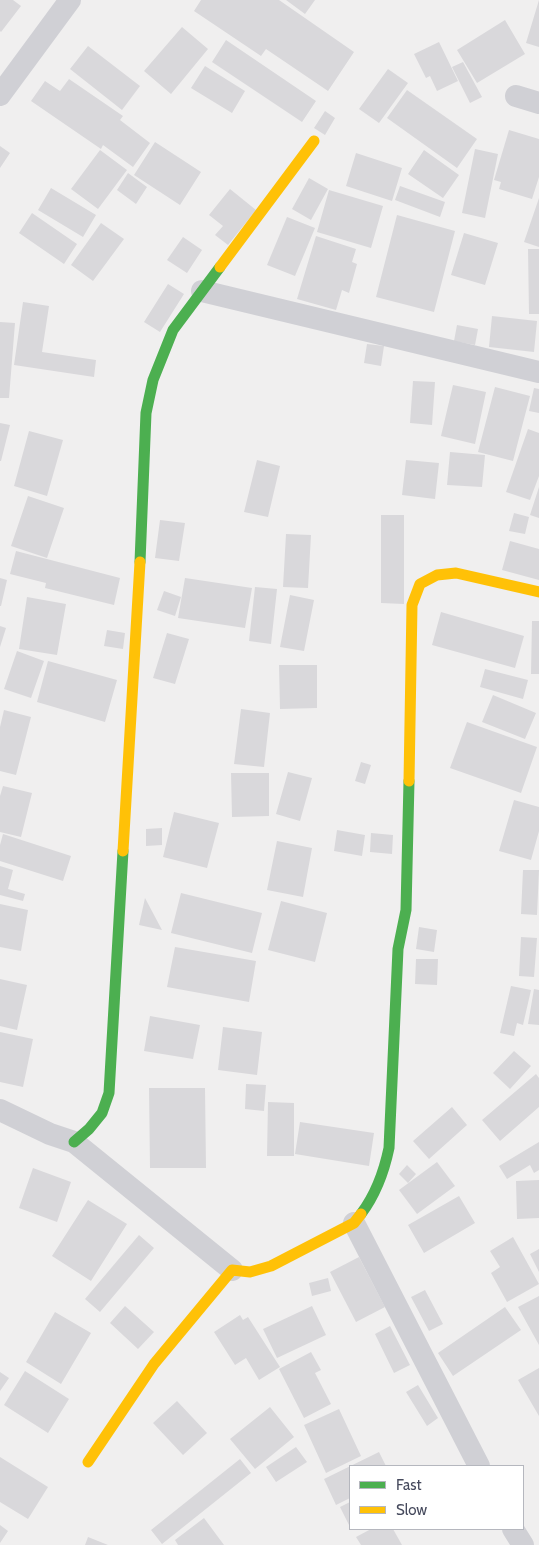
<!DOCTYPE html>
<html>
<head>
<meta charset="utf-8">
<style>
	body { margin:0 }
	#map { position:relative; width:539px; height:1545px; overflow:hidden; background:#f0efef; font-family:Cabin,sans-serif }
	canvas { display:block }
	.legend { position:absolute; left:349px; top:1465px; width:175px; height:65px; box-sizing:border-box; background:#fff; border:1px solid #b5b7be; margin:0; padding:6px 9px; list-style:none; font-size:15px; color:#464a5d }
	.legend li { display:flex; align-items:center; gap:10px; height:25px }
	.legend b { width:25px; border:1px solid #b5b7be }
</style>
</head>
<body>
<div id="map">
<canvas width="539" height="1545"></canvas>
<ul class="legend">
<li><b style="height:6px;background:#4caf50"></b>Fast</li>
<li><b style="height:6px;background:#ffc107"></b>Slow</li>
</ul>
</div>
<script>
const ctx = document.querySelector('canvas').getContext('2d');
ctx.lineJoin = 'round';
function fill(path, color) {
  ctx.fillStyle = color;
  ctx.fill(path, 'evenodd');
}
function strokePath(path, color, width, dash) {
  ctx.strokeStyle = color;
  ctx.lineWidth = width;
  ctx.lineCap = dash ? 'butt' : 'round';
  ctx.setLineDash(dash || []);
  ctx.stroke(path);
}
fill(new Path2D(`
	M0 0H13L21 6 1 32 0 31Z
	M201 0H279L354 52 328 91 266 49 261 56 194 11Z
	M286 0H315L305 14Z
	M539 0V47L526 43Z
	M505 20 525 54 477 83 457 50Z
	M182 27 208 49 171 94 144 71Z
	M226 40 316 101 302 122 212 62Z
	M439 42 458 81 437 91 430 76 426 78 414 54Z
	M88 46 140 86 122 110 70 69Z
	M463 62 482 97 470 103 452 67Z
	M205 66 245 91 232 113 191 88Z
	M388 69 408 83 379 123 359 109Z
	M69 79 123 116 120 120 150 143 133 167 103 145 101 149 31 101 45 81 60 91Z
	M407 90 477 139 457 168 387 118Z
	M325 111 335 118 325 135 314 128Z
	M509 130 539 139V177L532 199 499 189 501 182 494 180Z
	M155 142 201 172 180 205 134 175Z
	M0 146 10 153 0 168Z
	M475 149 498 154 485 218 462 213Z
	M100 150 127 170 98 209 71 189Z
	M424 150 459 175 443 198 408 174Z
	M356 153 402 168 392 201 346 186Z
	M128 173 147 187 136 204 117 190Z
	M309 178 328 189 311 220 292 209Z
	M400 186 445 202 440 217 395 200Z
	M51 188 96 215 83 237 38 210Z
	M230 189 256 210 228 245 215 235 223 226 209 215Z
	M329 190 383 206 371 248 317 232Z
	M539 198V247L524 242Z
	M32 213 77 244 64 264 19 233Z
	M397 215 455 231 434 312 376 297Z
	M287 217 315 228 295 276 267 265Z
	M101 223 124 239 93 281 71 265Z
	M464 233 498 243 485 285 451 275Z
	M316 236 356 249 352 262 357 264 349 293 342 290 336 310 297 299Z
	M183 237 202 250 187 273 167 260Z
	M528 249H539V314H529Z
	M168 284 184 294 160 332 144 322Z
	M23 302 49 306 42 352 96 360 94 377 14 365Z
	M492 316 537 321 534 352 489 347Z
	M0 322 15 323 9 398H0Z
	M457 325 478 329 475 345 454 341Z
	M367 344 384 346 381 366 364 363Z
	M413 381 435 382 432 425 410 423Z
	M453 385 486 392 475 444 441 436Z
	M495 387 530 396 513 461 478 452Z
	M534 388 539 389V413L529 411Z
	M0 423 10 425 1 461H0Z
	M528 429 539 433V476L530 500 506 492Z
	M29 431 63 440 47 496 14 486Z
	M450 452 485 455 482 487 447 485Z
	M257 460 280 466 268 517 244 512Z
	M406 460 439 463 435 499 402 495Z
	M539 487V518L530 515Z
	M28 496 64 508 47 558 11 546Z
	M514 513 529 517 525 534 509 531Z
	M381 515H404V604L381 603Z
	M160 520 185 523 179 561 155 558Z
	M286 534 311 535 308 588 283 587Z
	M510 541 539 549V580L502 570Z
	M16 551 120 578 114 605 45 588 46 583 10 574Z
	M0 578 7 580 1 606H0Z
	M185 578 252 588 245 628 178 618Z
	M255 587 277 589 271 644 249 641Z
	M164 591 181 597 175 616 157 610Z
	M290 595 314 600 304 651 280 647Z
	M27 597 66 604 57 655 19 649Z
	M441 612 524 636 515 668 432 645Z
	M532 621H539V674H531Z
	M0 626 6 628 0 647Z
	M107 630 125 633 123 649 104 646Z
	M167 633 189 639 175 684 153 678Z
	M17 651 44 661 31 698 4 689Z
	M48 661 117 680 105 722 37 702Z
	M279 665H317V708L280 709Z
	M485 669 528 680 523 699 480 687Z
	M493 695 536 713 525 739 482 722Z
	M241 709 270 713 264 767 234 764Z
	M4 710 31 717 16 775 0 771V727Z
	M467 722 537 747 521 793 450 768Z
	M361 762 371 765 365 784 355 781Z
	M288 772 312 778 300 821 276 814Z
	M231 773H269V816L232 817Z
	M3 786 32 793 21 837 0 832V796Z
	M514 800 539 807V831L531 860 499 851Z
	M174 812 219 823 207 868 163 857Z
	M162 828V845L146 846V829Z
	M337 830 365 835 362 856 334 851Z
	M371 833 393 835 392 854 370 852Z
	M3 834 71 856 63 881 0 861V845Z
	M277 841 312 848 303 897 267 890Z
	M0 866 13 870 8 889 25 894 23 901 0 895Z
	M523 870H539L537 915 521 914Z
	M181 893 262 913 252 953 171 933Z
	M145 898 162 930 139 925Z
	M281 901 327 913 315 962 268 950Z
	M0 904 28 910 21 951 0 947Z
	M419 927 437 930 434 952 416 949Z
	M521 937 537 938 534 977 519 976Z
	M175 947 256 961 249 1002 167 987Z
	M416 959H438L437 985 415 984Z
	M0 979 27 985 17 1030 0 1026Z
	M511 986 531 990 523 1025 517 1023 514 1036 500 1033Z
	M534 989 539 990V1025L528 1024Z
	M150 1016 200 1025 193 1059 144 1051Z
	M223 1027 262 1032 257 1075 218 1070Z
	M0 1032 33 1039 23 1087 0 1082Z
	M514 1051 531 1066 510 1089 493 1073Z
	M536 1074 539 1078V1107L500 1141 482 1120Z
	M246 1084 266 1085 264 1111 245 1109Z
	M149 1088H205L206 1168H150Z
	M268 1102 294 1103V1156H267Z
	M452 1107 467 1125 429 1159 413 1141Z
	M300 1122 374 1133 369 1166 295 1154Z
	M539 1142V1170L534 1173 530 1165 507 1179 499 1166Z
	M437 1162 455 1186 417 1214 399 1190Z
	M407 1165 416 1174 408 1183 399 1174Z
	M33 1168 71 1182 57 1222 19 1208Z
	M539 1180V1218L517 1219 516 1181Z
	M459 1196 475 1223 424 1253 408 1225Z
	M88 1200 127 1224 91 1281 52 1256Z
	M139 1235 154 1248 100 1312 85 1299Z
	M513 1237 539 1284 507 1302 491 1273 500 1267 490 1251Z
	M539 1249V1272L530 1254Z
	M359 1257 385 1307 356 1322 330 1272Z
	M328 1278 331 1291 312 1296 309 1283Z
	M425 1290 443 1324 429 1331 411 1297Z
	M539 1296V1345L518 1307Z
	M125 1306 154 1332 138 1349 110 1323Z
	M312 1306 326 1335 277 1358 263 1329Z
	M505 1307 521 1330 453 1376 438 1353Z
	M55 1312 91 1333 61 1384 26 1362Z
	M240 1315 243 1320 248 1317 280 1367 259 1380 246 1358 235 1365 214 1332Z
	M390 1326 410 1365 394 1373 375 1334Z
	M311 1352 321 1370 315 1373 331 1404 304 1418 279 1369Z
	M539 1368V1416L518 1380Z
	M25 1371 69 1399 48 1433 4 1405Z
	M0 1372 9 1378 0 1391Z
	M418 1385 438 1418 427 1426 406 1392Z
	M177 1401 207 1433 183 1455 153 1423Z
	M270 1407 294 1437 255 1469 230 1439Z
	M339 1409 361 1456 326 1473 304 1425Z
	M296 1447 307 1462 276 1482 266 1467Z
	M379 1452 386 1466H350V1498L336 1505 324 1479Z
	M0 1457 48 1487 28 1519 0 1502Z
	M240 1459 251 1473 162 1544 151 1530Z
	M350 1502V1527L340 1507Z
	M204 1518 224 1545H178L175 1540Z
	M0 1525 8 1531 0 1543Z
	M371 1529H393L402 1545H361L356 1537Z
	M88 1537 108 1545H85Z`), '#d9d8db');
strokePath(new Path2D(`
	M0 95 70 0
	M516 96 539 103
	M202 291 539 372
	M0 1110 50 1134 74 1142 232 1270
	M354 1223 479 1466
	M513 1529 523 1545`), '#d0d0d5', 22);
strokePath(new Path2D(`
	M140 562 146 413 153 380 173 330 220 267
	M74 1142 89 1129 102 1113 109 1093 123 851
	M361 1214C376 1194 384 1172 389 1148L398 949 406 910 409 781`), '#4caf50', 11);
strokePath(new Path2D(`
	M220 267 314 141
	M409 781 412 605 420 584 437 575 456 573 539 592
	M123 851 140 562
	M88 1462 154 1364 232 1270 250 1272 271 1266 354 1223 361 1214`), '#ffc107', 11);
</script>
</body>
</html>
